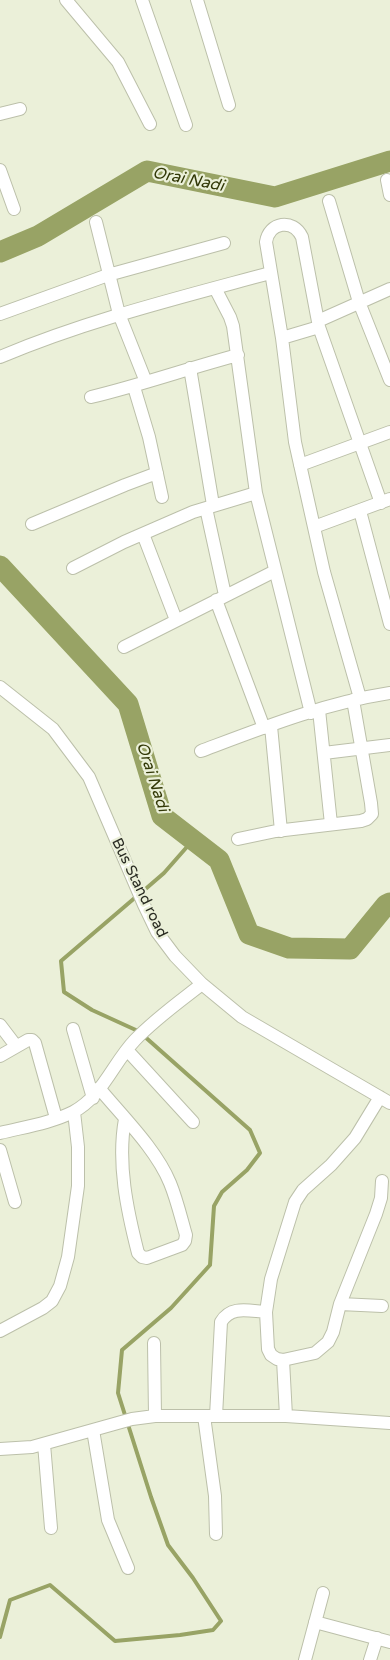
<!DOCTYPE html>
<html>
<head>
<meta charset="utf-8">
<style>
	body { margin:0 }
	canvas { display:block; background:#ebf0d9 }
</style>
</head>
<body>
<canvas width="390" height="1660"></canvas>
<script>
const ctx = document.querySelector('canvas').getContext('2d');
ctx.lineJoin = 'round';
function strokePath(path, color, width, dash) {
  ctx.strokeStyle = color;
  ctx.lineWidth = width;
  ctx.lineCap = dash ? 'butt' : 'round';
  ctx.setLineDash(dash || []);
  ctx.stroke(path);
}
function drawText(font, color, halo, rows, align = 'center') {
  ctx.font = font + ' "Varela Round",sans-serif';
  ctx.lineWidth = 4.5;
  ctx.setLineDash([]);
  ctx.textBaseline = 'middle';
  ctx.strokeStyle = halo;
  ctx.fillStyle = color;
  for (const [text, x, y, turn = 0] of rows) {
    ctx.save();
    ctx.translate(x, y);
    ctx.rotate((+turn || 0) * Math.PI / 180);
    ctx.textAlign = isNaN(turn) ? turn : align;
    if (halo) ctx.strokeText(text, 0, 0);
    ctx.fillText(text, 0, 0);
    ctx.restore();
  }
}
strokePath(new Path2D(`
	M142 892 164 873 193 840
	M137 896 61 961 64 992 92 1010 138 1031
	M0 1637 10 1600 50 1585 115 1641 180 1635 213 1630 221 1621 193 1578 168 1545 151 1497 118 1393 122 1350 171 1308 210 1265 214 1206 222 1192 247 1170 260 1153 250 1130 144 1036`), '#98a365', 4);
strokePath(new Path2D(`
	M0 252 38 236 147 171 275 197 390 161
	M0 566 128 704 162 816 219 860 249 934 289 948 350 949 386 905 390 903`), '#98a365', 21);
const minor = new Path2D(`
	M66 0 118 62 150 124
	M142 0 186 125
	M197 0 229 105
	M0 114 20 109
	M0 170 14 209
	M387 180 390 195
	M329 201 359 302 390 380
	M96 222 119 314 146 382
	M215 288 230 317 233 326 256 493 311 713
	M0 314 108 275 224 243
	M318 321 390 289
	M282 338 319 327
	M0 357C88 320 178 298 270 273
	M190 368 213 505
	M134 387 149 437 162 497
	M91 397C141 385 189 368 238 355
	M300 465 390 432
	M206 508 225 595
	M360 511 390 624
	M32 524 125 485 157 473
	M314 527 390 499
	M143 534 176 620
	M73 568 124 542 193 512 256 493
	M216 600 264 728
	M124 647 275 571
	M0 687 53 729 89 777 144 905 157 932 175 956 202 984 242 1017 390 1103
	M360 698 324 572 295 442 282 338 266 242C269 222 293 218 302 237L319 327 381 503
	M319 710 331 824
	M271 726 281 831
	M201 751C262 728 325 703 390 693
	M324 753 390 745
	M238 839 276 831 361 821 367 819 372 814 371 803 353 700
	M0 1025 16 1046
	M73 1029 93 1098
	M127 1050 193 1122
	M0 1056 28 1040H32L35 1043 56 1118
	M99 1088C123 1117 156 1149 170 1183 177 1200 181 1218 186 1235L185 1241 182 1245 147 1258 142 1257 138 1253C127 1210 117 1163 125 1119
	M380 1097 355 1138 331 1165 303 1190 295 1202 271 1279 266 1312 268 1349 271 1355 277 1359 283 1360 315 1353 328 1342 333 1332 340 1304 376 1214 381 1198 382 1181
	M0 1133C24 1127 51 1123 73 1112 102 1097 113 1063 135 1040 155 1019 179 1002 202 984
	M0 1150 15 1202
	M340 1304 382 1306
	M0 1331 43 1308 52 1301 60 1286 68 1257 78 1186V1147L74 1112
	M154 1343 155 1416
	M283 1360 286 1416
	M204 1416 215 1496 216 1534
	M216 1416 221 1322C231 1305 249 1311 266 1312
	M93 1430 108 1520 128 1568
	M44 1444 51 1528
	M0 1449 32 1447 132 1419 155 1416H286L390 1423
	M315 1622 390 1642
	M305 1660 323 1593
	M370 1660 377 1638`);
strokePath(minor, '#bcc0aa', 14);
strokePath(minor, '#fff', 12);
drawText('15px', '#2a2c23', '#ebf0d9', [
	["Bus Stand road",139,888,64]
]);
drawText('italic 16px', '#323807', '#ebf0d9', [
	["Orai Nadi",188,180,11],
	["Orai Nadi",152,777,72]
]);
</script>
</body>
</html>
